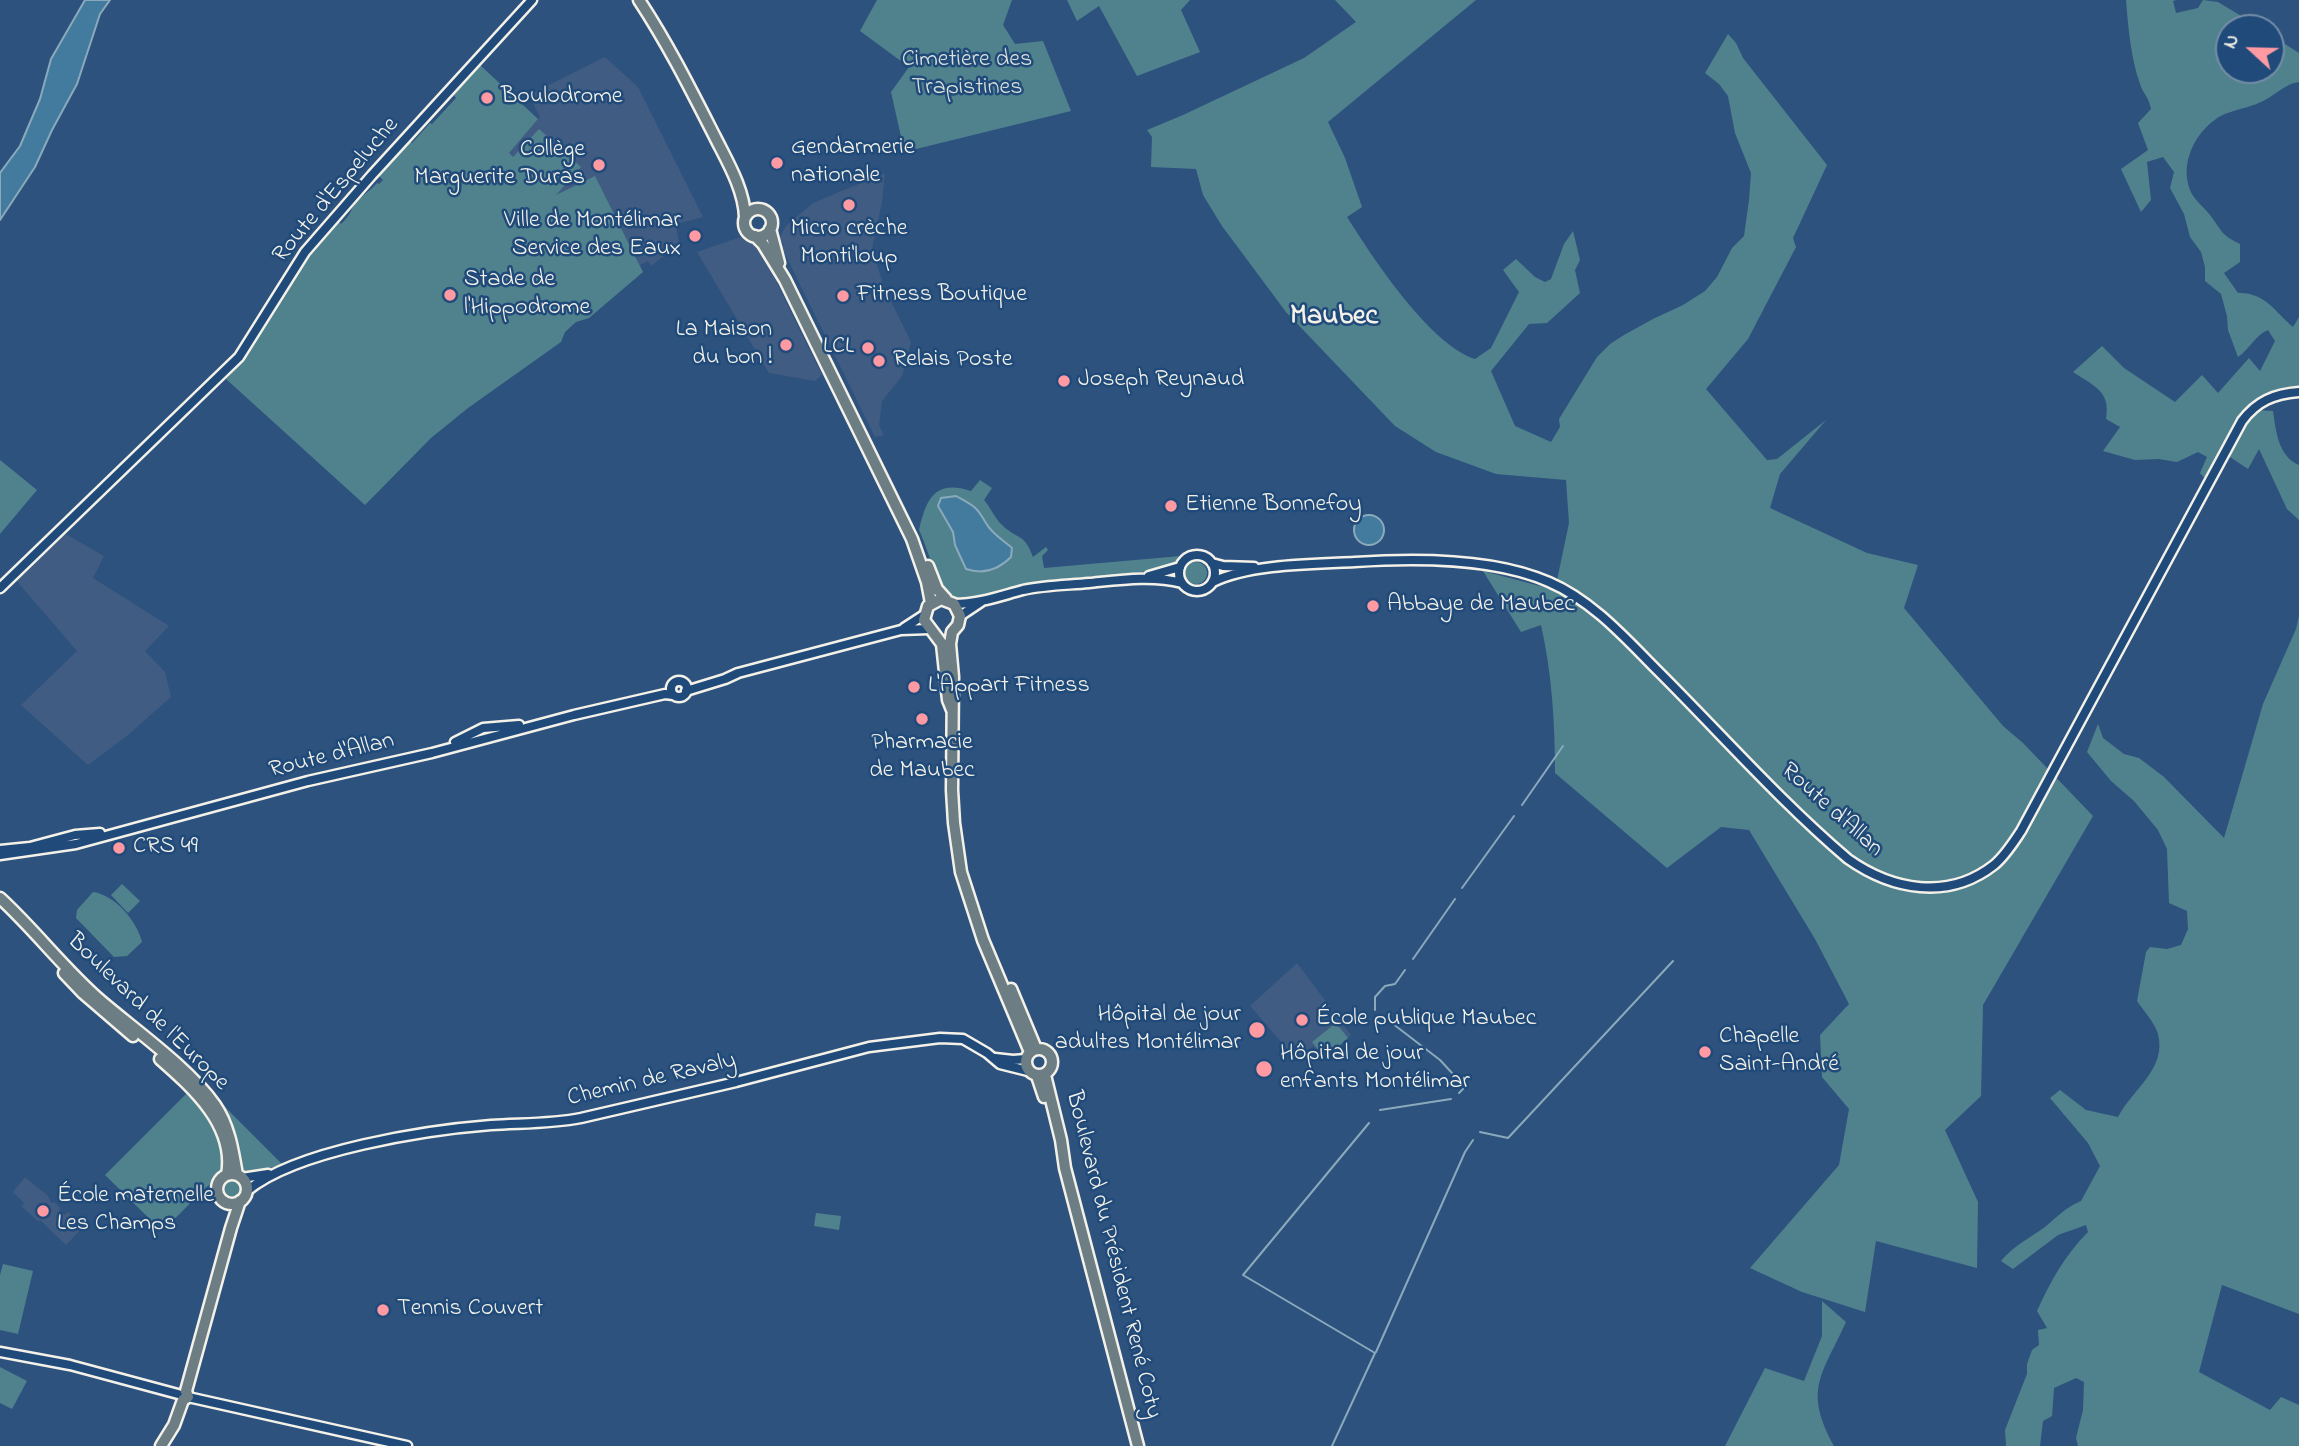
<!DOCTYPE html>
<html>
<head>
<meta charset="utf-8">
<style>
	body { margin:0 }
	#map { position:relative; width:2299px; height:1446px; overflow:hidden; background:#2e527e; font-family:"Indie Flower",sans-serif }
	canvas { display:block }
	.north { position:absolute; left:2215px; top:14px; width:70px; height:70px; box-sizing:border-box; background:#1f4a7a; border:2px solid #748da6; border-radius:50%; rotate:292deg; font-size:19px; font-weight:700; line-height:28px; text-align:center; color:#f4f1e8 }
	.north::after { content:''; display:block; margin:auto; width:24px; height:32px; background:#ff9aa2; clip-path:polygon(50% 0,100% 100%,50% 72%,0 100%) }
</style>
</head>
<body>
<div id="map">
<canvas width="2299" height="1446"></canvas>
<div class="north">N</div>
</div>
<script>
const ctx = document.querySelector('canvas').getContext('2d');
ctx.lineJoin = 'round';
function fill(path, color) {
  ctx.fillStyle = color;
  ctx.fill(path, 'evenodd');
}
function strokePath(path, color, width, dash) {
  ctx.strokeStyle = color;
  ctx.lineWidth = width;
  ctx.lineCap = dash ? 'butt' : 'round';
  ctx.setLineDash(dash || []);
  ctx.stroke(path);
}
function drawText(font, color, halo, rows, align = 'center') {
  ctx.font = font + ' "Indie Flower",sans-serif';
  ctx.lineWidth = 5;
  ctx.setLineDash([]);
  ctx.textBaseline = 'middle';
  ctx.strokeStyle = halo;
  ctx.fillStyle = color;
  for (const [text, x, y, turn = 0] of rows) {
    ctx.save();
    ctx.translate(x, y);
    ctx.rotate((+turn || 0) * Math.PI / 180);
    ctx.textAlign = isNaN(turn) ? turn : align;
    if (halo) ctx.strokeText(text, 0, 0);
    ctx.fillText(text, 0, 0);
    ctx.restore();
  }
}
fill(new Path2D(`
	M605 57 638 87 703 217 676 224 679 244 651 266 648 261 640 265 595 177 555 196 508 153 540 117 529 95Z
	M885 173 882 202 872 249 884 287 911 342 902 376 882 401 879 425 884 435 875 437 781 246 784 244 779 239 786 226 813 203Z
	M741 237 758 245 822 375 815 381 769 373 697 252Z
	M64 533 104 556 93 578 169 626 145 651 165 672 171 697 128 735 88 765 21 705 77 651 14 578Z
	M1297 963 1351 1035 1324 1059 1313 1046 1296 1059 1250 1006Z
	M25 1177 48 1196 51 1203 54 1202 60 1208 59 1210 65 1215 68 1212 83 1227 66 1245 40 1220 38 1221 22 1207 24 1203 13 1192Z`), '#405c82');
fill(new Path2D(`
	M877 0H1012L1003 25 1015 44 1043 41 1071 111 916 149 902 141 891 92 909 67 860 31Z
	M1067 0H1190L1181 10 1200 52 1137 76 1099 6 1077 21Z
	M1335 0H1476L1328 122 1345 158 1362 207 1347 217C1373 258 1429 344 1475 359L1491 348 1519 292 1503 270 1516 259 1535 277 1545 282 1551 279 1564 244 1573 231 1580 260 1575 270 1580 293 1547 323 1529 324 1491 371 1515 426 1551 442 1560 427 1559 419 1597 357 1610 344 1624 335 1653 319 1683 305 1705 291 1717 277 1732 248 1744 236 1749 200 1751 173 1735 133 1728 96 1719 84 1705 73 1728 34 1736 43 1743 58 1827 165 1793 238 1796 247 1748 339 1706 389 1767 460 1777 459 1826 420 1780 474 1770 508 1867 553 1918 565 1904 608 2003 726 2023 743 2093 816 1983 1005 1981 1096 1945 1130 1978 1202 1977 1268 1876 1241 1865 1312 1802 1292 1750 1268 1839 1165 1849 1109 1822 1077 1820 1035 1849 1004 1815 939 1749 830 1721 827 1667 868 1555 773C1555 723 1552 674 1541 625L1521 632 1483 571 1555 590 1569 523 1566 480 1496 474 1436 452 1395 426 1286 312 1222 226 1203 195 1196 169 1151 167 1152 137 1147 130 1183 115 1304 58 1356 22Z
	M2126 0H2176L2173 1 2176 13 2198 8 2203 0 2218 2 2261 28H2229V70H2271V35L2299 53V82C2286 83 2273 97 2261 102 2249 108 2226 111 2216 119 2194 134 2180 164 2190 190 2193 199 2204 207 2210 215 2222 231 2221 235 2240 244V262L2224 273 2238 293C2265 292 2275 312 2293 327L2299 317V392L2275 396 2256 410 2273 411C2276 431 2278 456 2299 465V520L2287 509 2259 449 2248 469 2224 453 2208 482 2200 473 2207 457 2198 452 2177 462 2159 459 2135 460 2103 451 2120 427 2106 419C2111 391 2094 386 2073 372L2102 346 2124 368 2175 402 2202 375 2218 393 2249 358 2260 371 2275 341 2268 330C2255 335 2250 349 2238 357L2228 330 2227 316 2221 294 2205 281V267L2201 252 2190 237 2184 214 2170 188 2174 172 2163 157 2147 162 2151 200 2141 212 2121 169 2148 150 2138 123 2151 109C2148 95 2143 94 2140 84 2131 59 2128 26 2126 0Z
	M480 65 538 119 509 153 513 157 539 129 581 167 556 195 595 176 643 272 589 318 576 322 565 332 561 342 468 408 431 438 365 505 226 379 243 361 308 257 339 222 341 224C347 219 350 213 353 207 359 197 369 192 377 183L379 184 383 180 379 176 410 142 412 143 430 123 432 124 456 98 453 94Z
	M0 460 37 490 0 534Z
	M980 480 992 488 984 500C990 507 995 518 1001 524 1017 540 1024 532 1033 557L1046 547 1048 550 1042 556 1044 568 1181 556 1173 566 1162 569 1122 575 1049 580 970 599C966 599 962 600 959 599 938 594 928 548 919 530 926 499 935 479 971 491Z
	M1185 573a11 11 0 1 1 22 0a11 11 0 1 1-22 0Z
	M2299 616V1314L2222 1285 2199 1372 2270 1410 2281 1397 2299 1405V1446H2078L2076 1438 2083 1410 2084 1382 2076 1378 2054 1388 2052 1416 2043 1421 2040 1446H2006L2005 1430 2027 1374V1364L2032 1350 2039 1345 2038 1330 2047 1328 2037 1311C2050 1282 2065 1255 2088 1232L2086 1225 2058 1235 2013 1269 2001 1261C2013 1246 2030 1238 2045 1227 2057 1217 2066 1207 2081 1201L2100 1166 2088 1143 2050 1098 2060 1090 2086 1110 2118 1117C2132 1090 2167 1069 2158 1034 2155 1023 2143 1010 2137 1001L2146 952 2150 947 2167 949 2181 945 2188 929 2187 911 2169 903 2167 849 2158 830 2134 801 2111 781 2087 752 2098 724 2103 738 2124 754 2139 758 2164 777 2224 838 2263 704 2296 629Z
	M122 884 140 901 128 913 111 895Z
	M93 892C115 895 137 921 142 942L127 956 114 957 76 918 77 910Z
	M1336 1023 1348 1038 1325 1058 1312 1042Z
	M189 1091C199 1106 231 1151 222 1169 217 1180 205 1188 196 1197 184 1209 175 1221 160 1229L105 1175Z
	M212 1094 282 1164 253 1174H244C234 1163 237 1144 232 1130 227 1117 220 1105 212 1094Z
	M223 1189a9 9 0 1 1 18 0a9 9 0 1 1-18 0Z
	M816 1213 841 1216 839 1230 814 1226Z
	M3 1264 33 1271 18 1334 0 1330V1275Z
	M1822 1301 1846 1322C1822 1375 1803 1389 1834 1446H1725L1765 1368 1804 1381 1822 1336Z
	M0 1367 27 1381 12 1409 0 1403Z`), '#50828e');
const water = new Path2D(`
	M85 0H110L100 14 77 84 52 130 35 167 0 220V173L20 146 40 99 51 59Z
	M956 496C974 506 976 506 986 523 991 533 1004 541 1012 548L1011 557C998 570 984 575 966 569L955 545 953 532 938 506 941 498Z
	M1354 530a15 15 0 1 1 30 0a15 15 0 1 1-30 0Z`);
fill(water, '#437b9f');
strokePath(water, '#8aaabc', 2);
strokePath(new Path2D(`
	M1522 805 1563 746
	M1462 888 1514 816
	M1413 959 1455 899
	M1375 1010V997L1385 986 1395 984 1405 970
	M1384 1017 1440 1060 1465 1087 1459 1093
	M1380 1110 1451 1099
	M1480 1132 1508 1138 1673 961
	M1376 1352 1465 1152 1473 1140
	M1332 1446 1375 1353 1243 1275 1369 1123`), '#8aaabc', 2);
const minor = new Path2D(`
	M1179 573a18 18 0 1 1 36 0a18 18 0 1 1-36 0Z
	M1212 563 1223 566 1254 567
	M1149 576 1180 567
	M1213 582C1249 564 1314 564 1355 562 1413 558 1495 558 1549 582 1593 601 1626 639 1659 672 1722 735 1781 802 1848 859 1892 890 1948 901 1994 865 2005 856 2013 843 2021 831L2242 421C2257 401 2274 394 2299 392
	M0 588 239 357 305 252 372 175 532 0
	M954 604C979 604 1000 596 1023 590 1045 585 1067 585 1089 583 1119 580 1152 575 1182 583
	M960 616 981 602
	M904 628 924 615
	M671 689a8 8 0 1 1 16 0a8 8 0 1 1-16 0Z
	M686 691 725 679 738 673 901 630 929 629
	M455 742 483 728 519 725
	M0 850 30 847 75 835 100 833
	M0 855 76 844 308 781 432 753 574 715 665 694 673 695
	M995 1058 1013 1060 1026 1059
	M242 1178 268 1174
	M247 1191C296 1150 427 1130 491 1125 521 1123 551 1124 581 1118L736 1082 869 1047 940 1038 963 1039 987 1053 1000 1064 1028 1071
	M0 1352 70 1365 178 1394
	M188 1397 407 1446`);
const major = new Path2D(`
	M639 0C668 44 691 90 715 137 727 161 744 189 745 217
	M744 223a14 14 0 1 1 28 0a14 14 0 1 1-28 0Z
	M770 229 779 263
	M755 236 763 244 785 280 912 539 927 582 931 603
	M928 566 937 589 946 599
	M952 710 948 700 942 644 924 620 928 606 941 599 954 604 960 616 958 625 952 632 950 644 953 677 952 790 954 823 961 872 983 940 1030 1052
	M0 898C35 930 64 969 101 1001 135 1030 189 1068 215 1105 229 1125 233 1151 237 1175
	M64 973 83 993 133 1036
	M1011 989 1036 1049
	M1026 1062a13 13 0 1 1 26 0a13 13 0 1 1-26 0Z
	M160 1059C193 1088 236 1126 227 1175
	M1045 1075 1061 1140 1065 1168 1138 1446
	M1037 1076 1044 1097
	M217 1189a15 15 0 1 1 30 0a15 15 0 1 1-30 0Z
	M161 1446 174 1425 183 1400 188 1397 186 1391 231 1228 240 1201`);
strokePath(minor, '#f4f1e8', 13);
strokePath(major, '#f4f1e8', 15);
strokePath(minor, '#1f4a7a', 8);
strokePath(major, '#6c7e84', 10);
for (const [x, y, r, color] of [
	[487,98,7,"#ff9aa2"],
	[777,163,7,"#ff9aa2"],
	[599,165,7,"#ff9aa2"],
	[849,205,7,"#ff9aa2"],
	[695,236,7,"#ff9aa2"],
	[450,295,7,"#ff9aa2"],
	[843,296,7,"#ff9aa2"],
	[786,345,7,"#ff9aa2"],
	[868,348,7,"#ff9aa2"],
	[879,361,7,"#ff9aa2"],
	[1064,381,7,"#ff9aa2"],
	[1171,506,7,"#ff9aa2"],
	[1373,606,7,"#ff9aa2"],
	[914,687,7,"#ff9aa2"],
	[922,719,7,"#ff9aa2"],
	[119,848,7,"#ff9aa2"],
	[1302,1020,7,"#ff9aa2"],
	[1257,1030,9,"#ff9aa2"],
	[1705,1052,7,"#ff9aa2"],
	[1264,1069,9,"#ff9aa2"],
	[43,1211,7,"#ff9aa2"],
	[383,1310,7,"#ff9aa2"]
]) {
  const dot = new Path2D();
  dot.arc(x, y, r, 0, 2 * Math.PI);
  ctx.fillStyle = color;
  ctx.fill(dot);
  strokePath(dot, '#1f4a7a', 2.5);
}
drawText('24px', '#dbe0da', '#1f4a7a', [
	["Cimetière des",967,61],
	["Trapistines",967,89]
]);
drawText('24px', '#f4f1e8', '#1f4a7a', [
	["Boulodrome",501,98],
	["Gendarmerie",791,149],
	["nationale",791,177],
	["Collège",585,151,"right"],
	["Marguerite Duras",585,179,"right"],
	["Ville de Montélimar",681,222,"right"],
	["Service des Eaux",681,250,"right"],
	["Micro crèche",849,230,"center"],
	["Monti'loup",849,258,"center"],
	["Stade de",464,281],
	["l'Hippodrome",464,309],
	["Fitness Boutique",857,296],
	["La Maison",772,331,"right"],
	["du bon !",772,359,"right"],
	["LCL",854,348,"right"],
	["Relais Poste",893,361],
	["Joseph Reynaud",1078,381],
	["Etienne Bonnefoy",1185,506],
	["Abbaye de Maubec",1387,606],
	["L'Appart Fitness",928,687],
	["Pharmacie",922,744,"center"],
	["de Maubec",922,772,"center"],
	["CRS 49",133,848],
	["Hôpital de jour",1241,1016,"right"],
	["adultes Montélimar",1241,1044,"right"],
	["École publique Maubec",1316,1020],
	["Chapelle",1719,1038],
	["Saint-André",1719,1066],
	["Hôpital de jour",1280,1055],
	["enfants Montélimar",1280,1083],
	["École maternelle",57,1197],
	["Les Champs",57,1225],
	["Tennis Couvert",397,1310]
], 'left');
drawText('24px', '#f4f1e8', '#1f4a7a', [
	["Route d'Espeluche",337,191,-50],
	["Route d'Allan",332,757,-14],
	["Route d'Allan",1831,811,42],
	["Boulevard de l'Europe",147,1013,44],
	["Chemin de Ravaly",652,1081,-13],
	["Boulevard du Président René Coty",1112,1255,76]
]);
drawText('bold 28px', '#f4f1e8', '#1f4a7a', [
	["Maubec",1334,318]
]);
</script>
</body>
</html>
